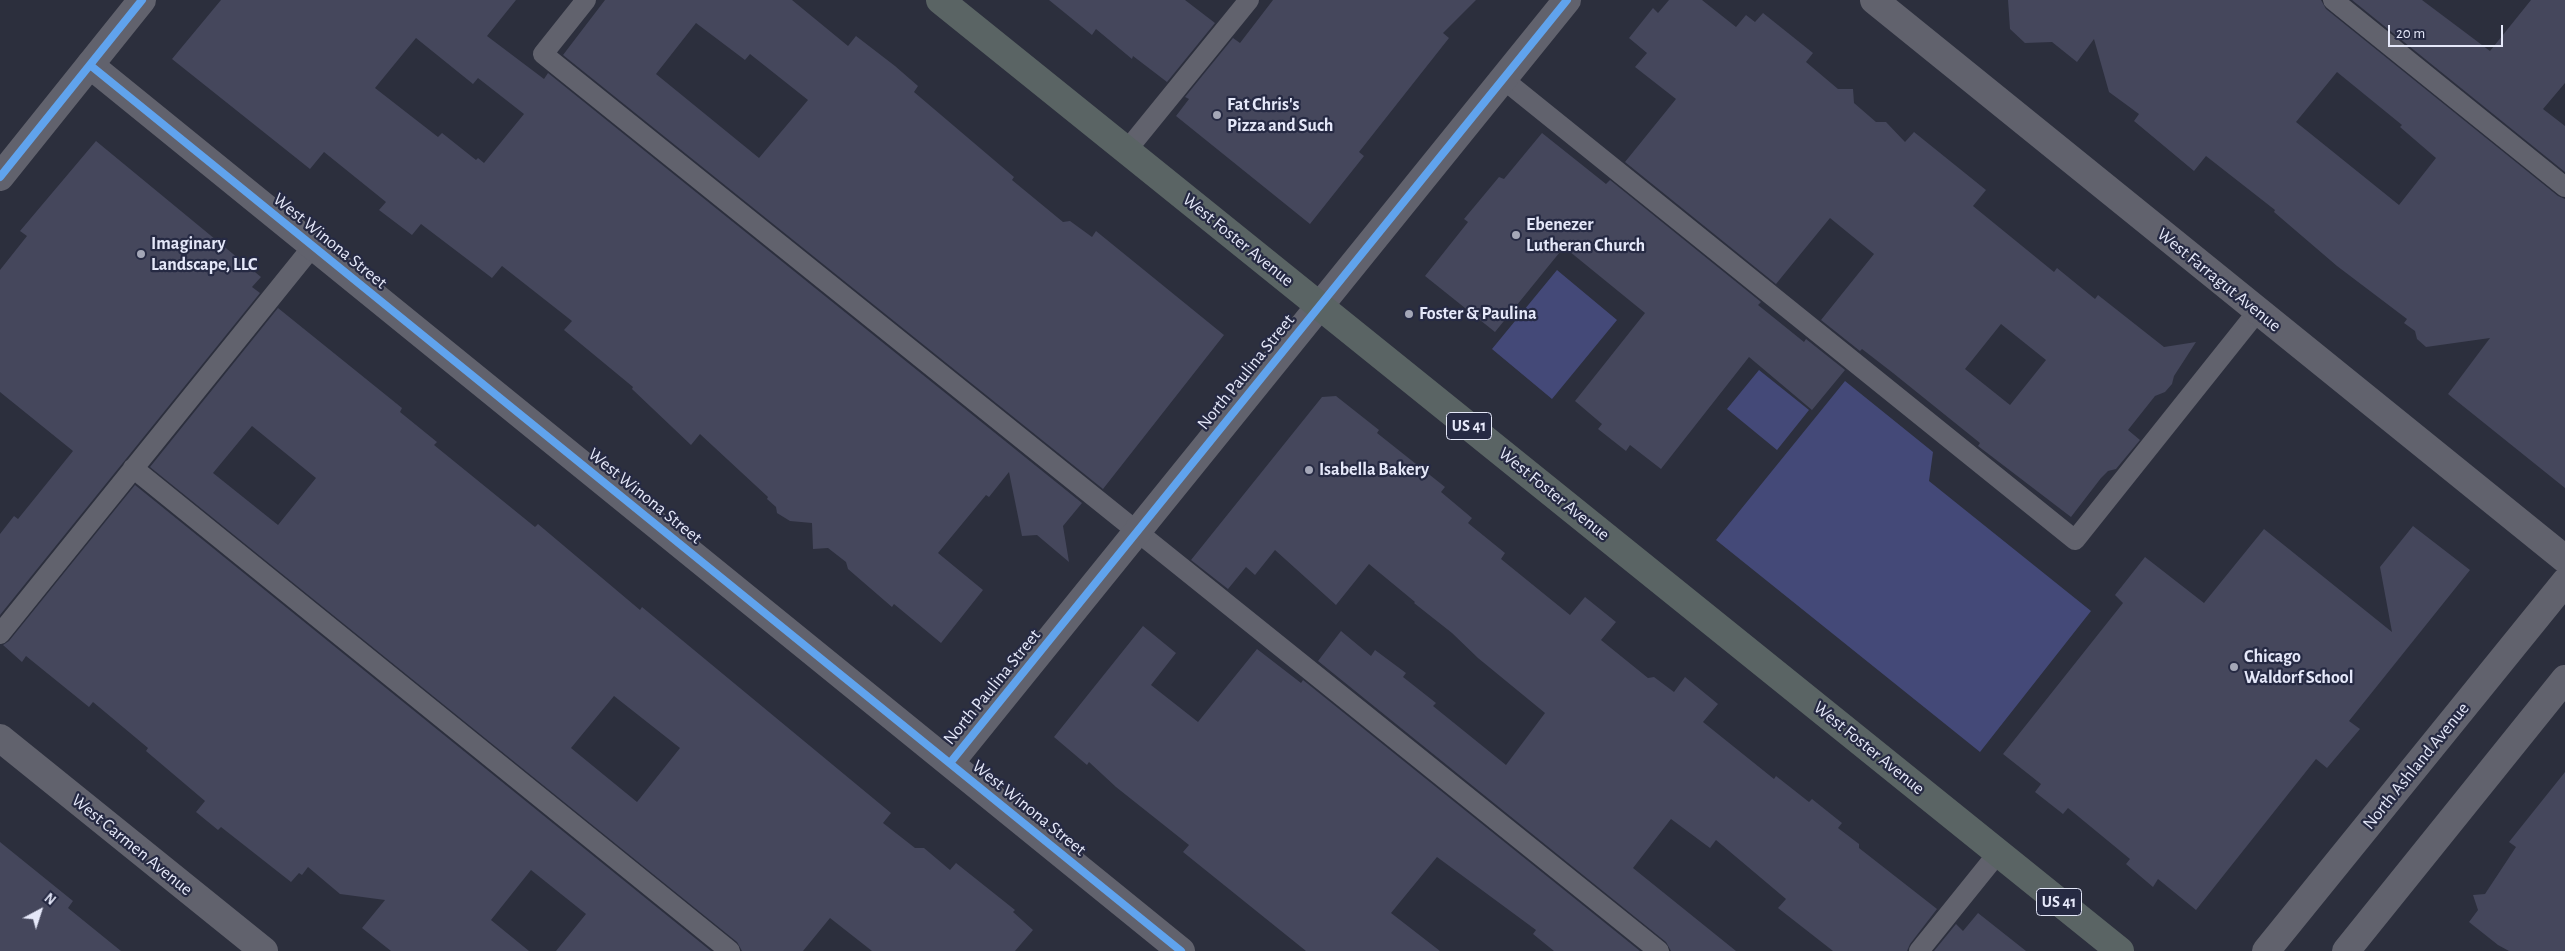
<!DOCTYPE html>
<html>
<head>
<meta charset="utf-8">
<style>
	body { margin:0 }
	#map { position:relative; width:2565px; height:951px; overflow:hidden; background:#2c2f3d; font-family:"Alegreya Sans",sans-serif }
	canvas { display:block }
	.north { position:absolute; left:15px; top:886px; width:50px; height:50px; -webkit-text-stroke:4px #262a43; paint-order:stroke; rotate:40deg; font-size:14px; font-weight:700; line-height:20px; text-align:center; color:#e5e8f9 }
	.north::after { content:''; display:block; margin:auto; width:18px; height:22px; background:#e5e8f9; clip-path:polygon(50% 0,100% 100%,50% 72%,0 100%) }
	.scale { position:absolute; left:2388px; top:25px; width:115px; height:22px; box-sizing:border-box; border:2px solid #e5e8f9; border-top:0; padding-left:6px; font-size:15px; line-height:18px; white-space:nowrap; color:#e5e8f9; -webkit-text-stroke:4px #262a43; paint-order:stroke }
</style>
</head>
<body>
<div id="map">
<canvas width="2565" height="951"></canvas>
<div class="north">N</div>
<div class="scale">20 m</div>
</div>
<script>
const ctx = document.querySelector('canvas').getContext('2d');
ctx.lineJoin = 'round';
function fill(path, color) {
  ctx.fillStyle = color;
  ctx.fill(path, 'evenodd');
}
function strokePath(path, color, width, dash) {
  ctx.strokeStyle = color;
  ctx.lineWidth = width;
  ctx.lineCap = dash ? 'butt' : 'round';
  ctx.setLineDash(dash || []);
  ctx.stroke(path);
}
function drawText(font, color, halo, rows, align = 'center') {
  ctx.font = font + ' "Alegreya Sans",sans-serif';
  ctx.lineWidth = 4.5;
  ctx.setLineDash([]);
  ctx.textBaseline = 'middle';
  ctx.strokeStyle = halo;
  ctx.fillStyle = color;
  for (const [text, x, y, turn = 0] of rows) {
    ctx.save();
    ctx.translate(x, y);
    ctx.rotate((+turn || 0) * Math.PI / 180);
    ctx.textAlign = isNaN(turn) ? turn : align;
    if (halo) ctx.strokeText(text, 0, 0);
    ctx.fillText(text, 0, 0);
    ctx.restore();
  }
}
fill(new Path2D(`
	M1557 270 1617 320 1552 399 1492 349Z
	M1759 370 1809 410 1777 450 1727 409Z
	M1845 381 1933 452 1929 481 2091 611 1980 752 1716 540Z`), '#444978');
fill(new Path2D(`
	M221 0H516L487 36 544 79 548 73 1082 503 1063 526 1069 562 1037 535 1022 536 1009 472 989 497 986 495 938 553 983 590 941 643 894 604 892 607 848 569 846 562 828 548 813 549 812 523 790 521 777 513 776 507 767 499 768 497 700 434 691 445 632 389 633 387 564 330 572 321 502 266 492 278 421 224 412 235 379 210 386 202 324 152 310 169 172 59ZM416 38 473 84 478 78 524 114 484 163 478 158 476 160 442 133 438 137 375 88Z
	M605 0H792L848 46 856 36 895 66 918 86 914 92 1014 177 1012 180 1063 222 1070 221 1092 237 1096 231 1224 335 1103 489 563 55ZM696 23 745 60 750 54 808 100 759 158 656 74Z
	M1049 0H1185L1215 23 1167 82 1133 56 1132 59 1096 29 1092 35Z
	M1273 0H1476L1443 33 1449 38 1359 152 1364 156 1310 224 1176 116 1189 99 1185 97 1233 38 1240 43Z
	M1669 0H1702L1736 27 1746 15 1755 22 1763 13 1813 53 1806 62 1838 89H1853L1854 103 1876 122H1886L1905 142 1914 132 1986 190 1973 206 2054 272 2057 268 2095 299 2098 295 2164 347 2196 342 2174 376 2172 384 2165 392 2155 396 2128 430 2140 440 2116 469 2108 471 2101 478 2071 517 1978 446 1980 443 1893 373 1862 349 1860 351 1821 320 1874 254 1830 218 1776 284 1625 162 1676 99 1635 67 1647 53 1629 38 1653 8 1658 13ZM2001 324 2046 360 2010 405 1965 369Z
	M2008 0H2321L2326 9 2558 196 2565 199V488L2448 394 2490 338 2426 347 2417 339 2415 331 2404 323 2407 319 2337 266 2274 212 2275 210 2206 156 2194 171 2134 121 2139 114 2109 92 2094 39 2077 62 2052 42 2025 43 2010 29ZM2337 72 2402 125 2400 127 2436 158 2399 205 2296 122Z
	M2352 0H2422L2490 51 2531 0H2565V83L2543 109 2565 126V172Z
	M1542 133 1606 184 1610 180 1761 302 1758 305 1804 342 1806 339 1845 370 1812 410 1749 357 1661 469 1630 445 1626 451 1598 429 1602 424 1575 401 1645 313 1564 247 1495 332 1425 276 1468 222 1464 219 1499 177 1504 179Z
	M96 141 261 277 252 287 260 293 0 615V534L14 516 18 519 73 451 0 392V270L27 236 20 231Z
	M278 308 402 408 400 412 437 442 434 445 535 527 538 524 640 610 642 607 891 813 883 823 915 848H924L950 870 956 863 1015 910 1013 912 1033 930 1015 951H872L830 918 803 951H742L737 942 150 467ZM252 426 316 478 278 525 213 473ZM614 696 680 748 637 802 571 748Z
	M1336 396 1379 430 1377 433 1445 487 1441 492 1472 518 1468 523 1505 553 1501 559 1570 615 1585 597 1616 622 1601 640 1648 678 1654 677 1674 692 1685 677 1718 704 1703 722 1774 779 1776 776 1809 802 1812 799 1842 823 1838 828 1859 844V848L1937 909 1910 944 1907 951H1833L1778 908 1786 899 1716 840 1710 848 1671 819 1633 868 1736 951H1671L1666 942 1318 661 1341 631 1371 656 1375 650 1406 673 1403 677 1436 703 1433 706 1506 765 1545 713 1478 658 1452 633 1414 603 1415 602 1369 564 1336 605 1275 550 1255 575 1246 567 1228 589 1191 560 1322 397Z
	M135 485 711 951H556L586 914 531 870 491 920 529 951H391L362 928 385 900 340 894 308 867 302 875 299 873 291 882 221 827 218 830 196 812 205 801 146 751 148 748 93 702 89 707 26 656 22 662 3 645 9 641Z
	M2413 526 2470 570 2349 721 2360 729 2327 768 2316 759 2196 910 2158 879 2153 887 2126 864 2130 859 2068 808 2063 814 2035 792 2041 784 2003 754 2123 603 2115 595 2145 557 2204 603 2264 529 2392 632 2380 567Z
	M1143 626 1176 653 1151 685 1198 722 1257 649 1301 683 1303 680 1640 951H1554L1533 934 1536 930 1437 857 1391 913 1440 951H1306L1183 852 1189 845 1116 787 1089 762 1087 765 1054 737Z
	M2565 772V951H2509L2498 945 2469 922 2478 910 2473 895 2485 894 2516 847 2509 842Z
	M0 842 73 901 68 908 121 951H0Z
	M1978 913 2026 951H1934L1956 924 1963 931Z`), '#45475c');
strokePath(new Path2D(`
	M586 0 543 54 1659 951
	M2333 0 2565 187
	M1503 79 2075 540 2257 312
	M1127 150 1249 0
	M133 468 730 951
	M0 634 313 246
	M1919 951 1998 853`), '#61626d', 20);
strokePath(new Path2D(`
	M1874 0 2565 559
	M90 65 1181 951
	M0 738 264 951
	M950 763 1567 0`), '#61626d', 28);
strokePath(new Path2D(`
	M0 177 142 0
	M2266 951 2565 582
	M2346 951 2565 679`), '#61626d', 28);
strokePath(new Path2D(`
	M940 0 2120 951`), '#5a6464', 28);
strokePath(new Path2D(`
	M90 65 1181 951
	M0 177 142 0
	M950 763 1567 0`), '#60a3ed', 8);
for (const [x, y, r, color] of [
	[1217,115,5,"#a4a7b7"],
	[1516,235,5,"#a4a7b7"],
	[141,254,5,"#a4a7b7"],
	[1409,314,5,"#a4a7b7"],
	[1309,470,5,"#a4a7b7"],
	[2234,667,5,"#a4a7b7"]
]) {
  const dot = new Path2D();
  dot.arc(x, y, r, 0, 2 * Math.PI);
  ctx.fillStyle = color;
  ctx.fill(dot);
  strokePath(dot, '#262a43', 2);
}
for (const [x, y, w] of [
	[1469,426,45],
	[2059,902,45]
]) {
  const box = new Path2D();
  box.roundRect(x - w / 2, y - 13.5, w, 27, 4);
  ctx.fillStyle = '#262a43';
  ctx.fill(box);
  strokePath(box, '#e5e8f9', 1);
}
drawText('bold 16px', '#e5e8f9', null, [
	["US 41",1469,426],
	["US 41",2059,902]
]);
drawText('bold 18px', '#e5e8f9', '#262a43', [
	["Fat Chris's",1227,105],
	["Pizza and Such",1227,126],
	["Ebenezer",1526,225],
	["Lutheran Church",1526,246],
	["Imaginary",151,244],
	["Landscape, LLC",151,265],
	["Foster & Paulina",1419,314],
	["Isabella Bakery",1319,470],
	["Chicago",2244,657],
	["Waldorf School",2244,678]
], 'left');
drawText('18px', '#e5e8f9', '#262a43', [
	["West Foster Avenue",1238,240,39],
	["West Winona Street",330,241,39],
	["West Farragut Avenue",2219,280,39],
	["North Paulina Street",1246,372,-51],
	["West Foster Avenue",1554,494,39],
	["West Winona Street",645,496,39],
	["North Paulina Street",992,687,-51],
	["West Foster Avenue",1869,748,39],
	["North Ashland Avenue",2416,766,-51],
	["West Winona Street",1029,808,39],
	["West Carmen Avenue",132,845,39]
]);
</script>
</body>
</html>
